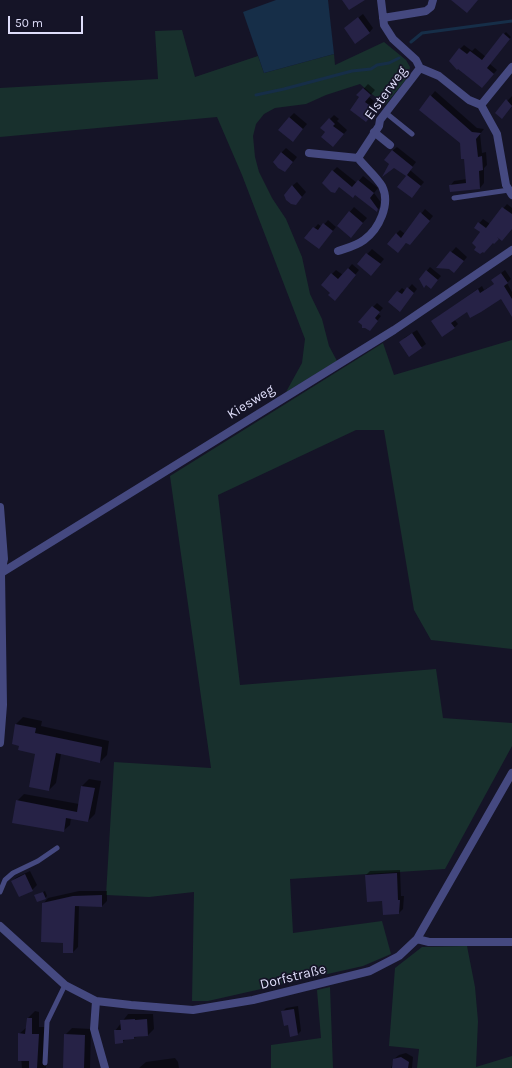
<!DOCTYPE html>
<html>
<head>
<meta charset="utf-8">
<style>
	body { margin:0 }
	#map { position:relative; width:512px; height:1068px; overflow:hidden; background:#151427; font-family:Karla,sans-serif }
	canvas { display:block }
	.scale { position:absolute; left:8px; top:16px; width:75px; height:18px; box-sizing:border-box; border:2px solid #dfdefa; border-top:0; padding-left:5px; font-size:12px; line-height:14px; white-space:nowrap; color:#dfdefa; -webkit-text-stroke:3px #151427; paint-order:stroke }
</style>
</head>
<body>
<div id="map">
<canvas width="512" height="1068"></canvas>
<div class="scale">50 m</div>
</div>
<script>
const ctx = document.querySelector('canvas').getContext('2d');
ctx.lineJoin = 'round';
function fill(path, color) {
  ctx.fillStyle = color;
  ctx.fill(path, 'evenodd');
}
function strokePath(path, color, width, dash) {
  ctx.strokeStyle = color;
  ctx.lineWidth = width;
  ctx.lineCap = dash ? 'butt' : 'round';
  ctx.setLineDash(dash || []);
  ctx.stroke(path);
}
function drawText(font, color, halo, rows, align = 'center') {
  ctx.font = font + ' Karla,sans-serif';
  ctx.lineWidth = 3.5;
  ctx.setLineDash([]);
  ctx.textBaseline = 'middle';
  ctx.strokeStyle = halo;
  ctx.fillStyle = color;
  for (const [text, x, y, turn = 0] of rows) {
    ctx.save();
    ctx.translate(x, y);
    ctx.rotate((+turn || 0) * Math.PI / 180);
    ctx.textAlign = isNaN(turn) ? turn : align;
    if (halo) ctx.strokeText(text, 0, 0);
    ctx.fillText(text, 0, 0);
    ctx.restore();
  }
}
fill(new Path2D(`
	M182 30 195 77 258 56 264 73 334 54 335 65 384 42 406 60 410 67 408 77 385 105 360 84 326 95 306 104 275 108 264 114 256 124 253 136 255 157 259 172 272 198 286 219 302 257 310 294 322 319 329 346 337 361 286 392 302 363 305 339 242 175 217 117 0 137V88L158 79 155 31Z
	M512 340V649L431 640 414 610 384 430H356L218 495 240 685 436 669 443 718 512 723V746L445 869 290 879 293 933 382 921 391 954 363 966 208 1001H192L194 892 149 897 106 895 114 762 211 768 170 476 383 343 394 375Z
	M467 946 475 987 478 1021 476 1067 512 1056V1068H417L419 1049 389 1046 395 968 422 947Z
	M330 987 333 1068H271V1045L321 1038 317 990Z`), '#18302d');
fill(new Path2D(`
	M276 0H328L334 54 264 73 243 12Z`), '#162e48');
fill(new Path2D(`
	M363 14 373 28 369 33 345 28Z
	M506 32 511 37 507 42 504 34Z
	M464 45 472 51 475 48 486 57 490 64 497 70 486 82 458 67 460 49Z
	M368 84 375 90 369 97 379 105 370 116 358 95Z
	M435 91 477 128 484 129 480 134 482 153 486 152 487 165 484 168V183L480 188 450 186 454 181 467 179 465 158 460 142 431 96Z
	M512 96V105L505 113H496Z
	M294 113 307 124 297 136 289 118Z
	M334 115 339 119 337 121 347 130 337 142 321 128Z
	M397 147 416 162 410 170 424 182 415 193 407 175 390 163 392 151Z
	M286 148 297 157 290 166 281 153Z
	M337 167 357 183 363 176 378 188 374 193 382 204 377 211 355 194 340 186 333 171Z
	M297 182 306 192 296 204 292 186Z
	M507 204 512 208V228L494 243 475 228 483 219 490 224Z
	M354 207 367 218 355 232 338 226Z
	M425 209 433 216 414 240 407 242 398 252 396 234 400 230 405 234Z
	M328 220 336 227 322 244 306 238 318 224 322 227Z
	M456 247 467 257 459 267H438Z
	M372 249 384 259 375 270 358 264Z
	M352 264 359 270 339 295 331 292 332 274 336 270 343 275Z
	M430 267 441 276 434 284 420 279Z
	M505 270 511 279 507 283 512 292V307L501 297 468 310 454 319 458 324 454 328 436 318 482 286 484 290 495 284 496 277Z
	M412 284 417 289 403 307 389 302 402 288 406 291Z
	M377 303 383 308 378 314 381 316 373 326 363 325 359 321Z
	M417 330 426 344 422 347 404 338Z
	M23 717 42 721 41 726 109 741 107 755 100 762 61 754 56 783 49 790 36 753 16 724Z
	M89 779 101 781 95 814 88 821 71 818 70 825 63 831 17 801 24 794 79 804 82 786Z
	M400 870 401 896H404L403 909 399 913 383 900 366 875 370 871Z
	M30 871 37 885 32 890 12 881 17 877Z
	M45 891 47 896 45 898 36 896Z
	M79 891H107V901L102 906 79 905 78 947 73 952H64V942L43 904 48 898Z
	M298 1006 301 1031 297 1035 282 1012 286 1008Z
	M35 1011 39 1012V1027H45L46 1068H22L19 1034 27 1027 28 1018Z
	M128 1014H153L154 1029 148 1035 126 1039 122 1042 115 1031Z
	M72 1028 91 1029 90 1068H64L65 1035Z
	M406 1053 413 1057 412 1068H391L394 1059 399 1055Z
	M175 1058 178 1062 179 1068H139L146 1062Z`), '#0007');
strokePath(new Path2D(`
	M411 42 422 33 512 21
	M256 95 284 89 352 71 371 69 377 65 389 63 399 58`), '#162e48', 3);
fill(new Path2D(`
	M342 0H365L349 10Z
	M451 0H478L467 13Z
	M358 17 370 33 355 44 344 28Z
	M503 33 510 39 487 68 494 74 482 88 458 69 457 70 449 61 459 48 467 54 470 51 482 60Z
	M363 88 371 95 365 102 376 110 366 122 350 110 359 97 356 95Z
	M430 95 472 132 481 133 476 139 478 157 482 156 483 170 479 171 480 189 450 192 449 185 466 183 464 159H461L460 143 419 110Z
	M506 99 512 106 502 119 495 113Z
	M289 117 303 129 293 142 278 130Z
	M329 118 335 124 333 126 344 134 333 147 321 137 325 132 320 128Z
	M392 150 413 167 407 175 421 186 412 198 397 187 406 176 394 168 382 177 389 164 384 160Z
	M281 152 293 162 285 172 278 168 273 162Z
	M332 170 352 187 358 180 374 193 370 198 378 209 377 212 355 195 353 198 339 187 335 193 331 192 322 183Z
	M292 185 302 197 296 205 291 204 286 200 284 195Z
	M502 207 512 214V229L502 241 497 237 499 239 494 244 493 243 484 253 483 252 480 254 474 250 476 247 472 243 480 232 474 228 478 222 486 228Z
	M349 211 363 223 351 238 337 226Z
	M420 212 430 221 410 245 406 243 398 253 387 244 396 233 401 238Z
	M323 223 333 231 319 249 304 238 313 227 318 230Z
	M450 251 464 261 454 273 449 269 436 268Z
	M366 253 381 264 371 276 357 264Z
	M348 268 356 275 335 301 328 295 330 293 321 285 331 273 338 279Z
	M426 270 438 280 431 289 426 285 424 288 419 279Z
	M501 273 508 283 504 286 512 299V317L501 299 481 312 470 318 467 312 451 323 455 328 442 337 431 321 478 289 480 293 494 284 491 280Z
	M407 287 414 293 400 312 388 302 397 291 402 294Z
	M372 306 380 312 375 318 378 321 370 331 365 328H362V325L358 322Z
	M412 333 422 348 409 357 399 342Z
	M15 724 36 728 35 733 102 747 100 763 56 753 49 791 29 787 35 754 18 750 19 746 12 744Z
	M81 786 95 788 88 822 66 818 64 832 12 823 16 800 77 812Z
	M397 873 398 900H400L399 914 383 915 382 901 367 902 365 875Z
	M25 874 33 891 19 897 11 881Z
	M43 892 46 899 37 902 34 895Z
	M102 895V907L75 906 73 953H63V943L41 942 42 903 73 896Z
	M294 1009 298 1035 290 1037 288 1025 284 1026 281 1011Z
	M27 1018H32V1034H39L37 1068H29V1061H18V1033L25 1034Z
	M135 1019V1020L147 1019 148 1036 134 1037V1039L123 1040V1043L115 1044 114 1030H121L120 1020Z
	M64 1034 85 1035 84 1068H63Z
	M401 1057 409 1062 408 1068H392L393 1059Z`), '#262246');
strokePath(new Path2D(`
	M386 113 412 134
	M454 198 509 190
	M0 892 5 880 13 873 38 861 57 848
	M45 1063 47 1022 65 985`), '#454980', 5);
strokePath(new Path2D(`
	M381 0 384 25 393 39 416 60 420 68 439 76 469 100 481 105 497 134 506 185 512 195
	M383 18 426 11 431 7 433 0
	M481 105 512 67
	M374 132 390 145
	M309 153 358 158 379 126 380 120 420 68
	M338 251C347 248 356 246 364 240 379 229 391 204 382 186 376 176 365 167 358 158
	M0 507 4 559 1 573 3 705 0 743
	M1 573 394 330 512 250
	M0 926 65 985 96 1001 131 1005 193 1010 253 1000 370 971 399 956 417 939 512 773
	M417 939 429 942H512
	M96 1001 94 1029 105 1068`), '#454980', 8);
drawText('14px', '#dfdefa', '#151427', [
	["Elsterweg",386,93,-54],
	["Kiesweg",251,402,-32],
	["Dorfstraße",293,977,-14]
]);
</script>
</body>
</html>
